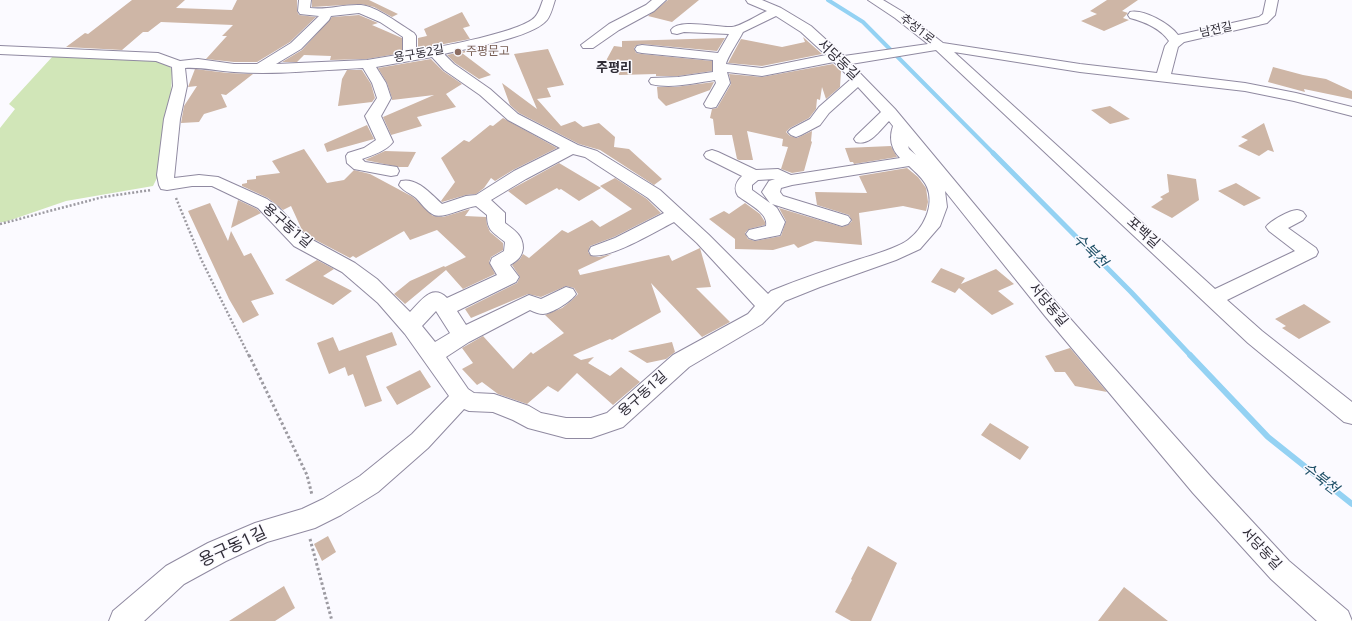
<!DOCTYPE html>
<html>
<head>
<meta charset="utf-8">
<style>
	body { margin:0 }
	canvas { display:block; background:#fbfaff }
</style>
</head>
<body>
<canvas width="1352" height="621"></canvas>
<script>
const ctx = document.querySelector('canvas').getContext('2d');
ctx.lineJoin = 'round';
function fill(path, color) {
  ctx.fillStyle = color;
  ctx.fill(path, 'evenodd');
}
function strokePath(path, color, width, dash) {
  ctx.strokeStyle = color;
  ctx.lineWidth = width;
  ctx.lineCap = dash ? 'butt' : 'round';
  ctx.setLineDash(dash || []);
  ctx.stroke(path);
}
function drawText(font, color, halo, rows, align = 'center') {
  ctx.font = font + ' "Noto Sans","Noto Sans KR",sans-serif';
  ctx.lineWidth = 3;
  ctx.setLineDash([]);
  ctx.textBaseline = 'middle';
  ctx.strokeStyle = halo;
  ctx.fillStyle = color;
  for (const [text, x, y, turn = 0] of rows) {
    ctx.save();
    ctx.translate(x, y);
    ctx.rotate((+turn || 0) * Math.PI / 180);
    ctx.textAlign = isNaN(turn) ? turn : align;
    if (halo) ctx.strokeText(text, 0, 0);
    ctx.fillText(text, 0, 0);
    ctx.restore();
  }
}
fill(new Path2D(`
	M53 56 165 59 172 70 171 97 159 174 153 186 66 201 5 222H0V128L15 109 9 104Z`), '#d1e6b8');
strokePath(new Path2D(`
	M828 0 863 22 994 154`), '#94d2f3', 4);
strokePath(new Path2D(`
	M993 153 1131 292 1191 356`), '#94d2f3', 5);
strokePath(new Path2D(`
	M1190 355 1268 437 1352 504`), '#94d2f3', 6);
fill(new Path2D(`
	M132 0H185L176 8 232 10 237 0H297V11L299 15 316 17 290 42 257 62H234L206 59 226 37 227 36H222L233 25 161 22 148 32H143L122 50 66 47 85 33 88 34Z
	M312 0H369L398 14 392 17 374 7 361 4 312 7Z
	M668 0H699L672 22 648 16Z
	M1107 0H1138L1122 11 1128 13 1123 18 1129 20 1104 31 1081 21 1097 14 1090 11Z
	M462 12 470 26 463 28 470 39 418 49V38L449 31 427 36 424 29Z
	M359 15 378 23 372 25 402 38V53L367 59 330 60 331 56 304 55 297 62H282L302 50 332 17Z
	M803 37 822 54 762 66 728 63 741 39 782 47 805 42Z
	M725 38 717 51 642 44 637 45 634 48 636 53 642 54 712 61V71L678 76H656V74L619 75 618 70 602 68 614 46 622 47V41Z
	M477 48 478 50 462 53 491 75 479 79 455 63 447 55Z
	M548 49 564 85 547 88 551 97 537 99 561 126 575 121 583 127 599 123 615 137 614 147 629 149 662 179 654 185 600 150 579 144 519 113 510 105 502 83 537 109 514 54Z
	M431 59 443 71 462 84 446 94 456 107 417 117 422 126 391 135 383 117 434 95 392 100V98L387 83 378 68Z
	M833 64 841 71 840 87 826 99 822 87 820 100 817 99 816 109 809 118 790 128 786 132 790 136 797 138 812 131 811 141 812 142 804 171 792 173 781 169 788 147 782 146 783 139 747 131 753 160H739L737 159 732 135H715L713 119 710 118 712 109 717 108 731 84 729 74 762 77Z
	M1273 67 1303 75 1326 79 1352 91V99L1304 89 1305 92 1268 82Z
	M195 69 228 73 253 74 226 95 221 94 227 107 204 114 199 122 181 123 184 106 197 86 188 87Z
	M347 70H362L371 84 375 98 372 102 338 106 342 79Z
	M714 82 710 90 666 106 658 98 657 87H675Z
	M1110 106 1130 119 1110 124 1091 110Z
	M503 118 557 148 513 170 495 181 491 178 484 188 476 194 466 195 442 202 441 201 455 182 441 158 464 140 469 142 490 125 493 126Z
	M1264 123 1274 152 1268 150 1259 156 1238 146 1248 140 1241 137Z
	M367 125 374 139 327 152 324 144Z
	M891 146 897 157 854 164 853 162H850L845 148Z
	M304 149 327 183 344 180 354 170 370 174 413 197 433 216 443 217 470 209 465 216 486 217 487 225 490 232 503 243V250L491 257 489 262 495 274 463 289 446 270 405 304 403 302 394 294 410 281 444 266 445 267 466 257 437 230 410 240 404 231 356 258 353 256 350 258 308 236 302 230 291 206 283 210 268 198 242 186V184L247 183V180L256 179V176L280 173 272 161Z
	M385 151 416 152 408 167H399L365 160Z
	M559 163 601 188 579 201 561 189 559 190 557 188 526 205 508 191Z
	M907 168 918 177 926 188 928 202 926 211 903 206 859 213 862 245 815 241 798 248 794 244 773 250 735 249V239L709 219 724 211 729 214 745 203 760 214 765 222V225L749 229 745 233 748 239 755 241 781 236 786 221 779 208 842 227 848 225 852 221 849 215 817 205 815 192 867 193 859 176Z
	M1167 174 1196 179 1199 200 1172 218 1151 207 1163 199 1160 197 1169 192Z
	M615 178 647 199 661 213 614 237 590 246 588 252 591 256 599 257 612 254 578 270 580 275 669 255 672 261 700 248 711 287 696 288 730 322 702 337 651 283 661 312 612 340 610 339 573 355 581 360 594 357 588 363 610 376 621 367 640 382 613 405 577 373 558 392 548 386 527 404 498 394 482 382 477 385 462 369 473 363 462 348 483 336 513 369 531 352 533 354 564 333 545 315 562 308 571 301 578 294 574 288 566 286 541 297 528 294 471 318 465 309 517 283 520 277 512 265 520 259 523 254 529 258 562 230 568 233 592 220 600 227 632 209 600 186Z
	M1236 183 1261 198 1244 206 1218 191Z
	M238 200 257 209 261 213 231 228Z
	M210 203 228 241 231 231 244 256 251 253 274 294 251 301 259 315 243 323 229 299 188 211Z
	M317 260 334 269 323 276 352 291 333 305 285 280Z
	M941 268 965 278 961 284 996 269 1014 284 998 291 1014 304 992 315 959 288 955 293 931 282Z
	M1304 304 1331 322 1299 339 1282 328 1286 326 1275 319Z
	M392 332 397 345 366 356 382 401 365 407 353 374 348 376 345 367 329 374 317 343 333 337 339 351Z
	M672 342 675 352 666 359 647 363 628 351Z
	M1070 348 1107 392 1075 386 1065 372H1055L1045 356Z
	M420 370 431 387 397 405 386 387Z
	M990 423 1029 447 1020 460 981 435Z
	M328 536 336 552 322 561 314 544Z
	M868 546 897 563 871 621H851L835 612 852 580 851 579Z
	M284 586 295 608 275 621H229Z
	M1124 587 1168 621H1098Z`), '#ceb6a6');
const minor = new Path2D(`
	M299 0H311L310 8C328 10 344 4 361 5 376 6 401 25 414 33L416 36V51C439 47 522 32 535 17 539 13 541 5 543 0H555C553 6 551 15 547 20 532 38 468 48 444 54L454 64 490 89 518 114 578 145 597 151 660 190 709 235 768 294 771 291C800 279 830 269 860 259 873 255 897 248 908 240 923 229 935 206 927 187 923 178 916 173 909 166L792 185 781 188 780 192 783 196 848 216 851 220 848 224 842 226 772 204 777 208 785 222 780 235 755 240 749 238 746 234 749 230 766 226C769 213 747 203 738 196 733 188 736 182 742 176L706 158 704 155 706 152 712 150 718 152 756 170 778 169 791 175 900 158C891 149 889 138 893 126L889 121C880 130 870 146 856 142L854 139 856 136 881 112 858 87 829 113 820 125 801 135 796 137 791 135 788 132 791 129 810 119 819 107 851 79 834 62 762 76 727 72 730 83 716 107 711 108 706 107 704 104 716 83 715 80C695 83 671 89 651 84L649 81 651 78 678 77 713 72V60L642 53 637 52 635 49 637 46 642 45 718 53 729 34 684 32 677 34 672 33 671 30C679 18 718 28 732 27 741 26 758 15 767 11L748 3 746 0H762L781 8 811 26 844 56 928 44 895 18 868 0H883L903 12 943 43 1080 64 1157 73 1165 46 1169 41C1160 28 1145 22 1130 18L1128 15 1130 12C1144 9 1170 24 1178 35L1259 17 1263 14 1266 0H1278L1275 15 1267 23 1184 42 1178 47 1171 74 1245 83 1296 93 1352 107V116L1294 101 1245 91 1080 72 954 52 1215 289 1295 251 1269 231 1266 227C1270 221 1290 210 1297 210 1299 210 1301 211 1303 212L1306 216 1303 220 1288 228 1316 248 1318 252 1316 256 1227 300 1262 331 1352 402V424L1344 422 1248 343 936 50 851 64 895 109 1059 306 1211 477 1289 561 1348 611 1352 621H1317L1271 579 1193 493 1045 316 945 191 947 207 940 226 920 249 896 260 820 287 785 301 762 324 689 367 623 427 591 438H566L528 428 513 420 493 412 469 411 464 409 428 448 378 492 341 515 315 528 267 542 226 561 184 584 144 621H109L113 611 166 566 208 543 255 523 302 509 323 499 360 476 412 434 449 396 405 334 378 303 342 272 294 246 258 208 212 186H192L167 190 161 189 159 185 157 175 164 119 173 86 172 67 156 61 0 54V46L158 53 180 61 198 59 234 64H257L291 43 319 16 300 14 298 11ZM359 13 380 22 403 37V54L367 60 276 64 301 49 329 20 331 16ZM776 16 801 32 826 55 762 68 726 64C727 58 739 40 743 32ZM432 57 444 70 480 95 508 120 560 148 514 171 476 195 466 196 442 204C431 194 417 177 401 181L399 185C403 191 410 193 416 198 421 203 427 212 434 215 443 219 465 207 476 206L487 215C487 231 493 232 505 242L504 251 492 258 490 263 497 275 447 298C432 283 421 301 410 312L377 279 355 263 307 237 278 207 267 199 218 177 199 175 174 178 180 119 187 86 185 68C202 67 217 71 234 72 277 75 320 70 363 68L372 83 377 98 365 116 376 140 364 148 348 153 346 156 347 163 354 169 391 176 397 175 399 171 397 167 365 162 362 159C373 155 386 151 393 142L381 116 391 98 386 83 376 67ZM908 146 916 155 909 149ZM573 154 585 157 648 198 664 213 615 238 591 247 589 251 591 255C609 260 656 231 674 222L697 243 755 306 748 314 673 355 607 413 591 418H566L541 413 529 406 494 394 474 393 468 389 446 357 469 342 530 310C534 312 539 314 543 314 551 314 572 301 576 294L573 289 566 287 541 299 529 295 466 325 457 311 516 282 519 277 510 265C518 260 522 257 523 248 523 235 514 230 505 223V213L491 200 526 179ZM775 179 769 181 762 192 770 203 752 190V185L758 180ZM436 311 450 333 435 342 422 326Z
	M652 0H666L654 11 619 30 593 48H583L581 45 609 24 646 5Z`);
strokePath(minor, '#908aa1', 2);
strokePath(new Path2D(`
	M176 198 201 259 249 356
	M0 224 103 197 151 190`), '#9c9aa1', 2.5, [2, 2]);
strokePath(new Path2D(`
	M249 355 307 475 312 495
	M310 539 332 621`), '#9c9aa1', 3, [2.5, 2.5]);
fill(minor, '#fff');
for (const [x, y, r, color] of [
	[458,52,4,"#8d6e63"]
]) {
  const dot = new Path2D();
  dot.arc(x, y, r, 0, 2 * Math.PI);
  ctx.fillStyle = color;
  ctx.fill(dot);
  strokePath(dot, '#fbfaff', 1.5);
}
drawText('12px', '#302d37', '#fbfaff', [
	["추성1로",917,29,38],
	["남전길",1216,30,-12],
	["용구동2길",419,54,-10]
]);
drawText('12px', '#785e54', '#fbfaff', [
	["주평문고",466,52]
], 'left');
drawText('bold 13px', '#302d37', '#fbfaff', [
	["주평리",614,68]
]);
drawText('14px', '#302d37', '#fbfaff', [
	["서당동길",838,60,44],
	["용구동1길",287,226,41],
	["포백길",1143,233,42],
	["서당동길",1048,305,50],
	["용구동1길",643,394,-42],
	["서당동길",1261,549,47]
]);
drawText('italic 15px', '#205168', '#fbfaff', [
	["수북천",1090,251,45],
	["수북천",1320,479,38]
]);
drawText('17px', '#302d37', '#fbfaff', [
	["용구동1길",233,547,-25]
]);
</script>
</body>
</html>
